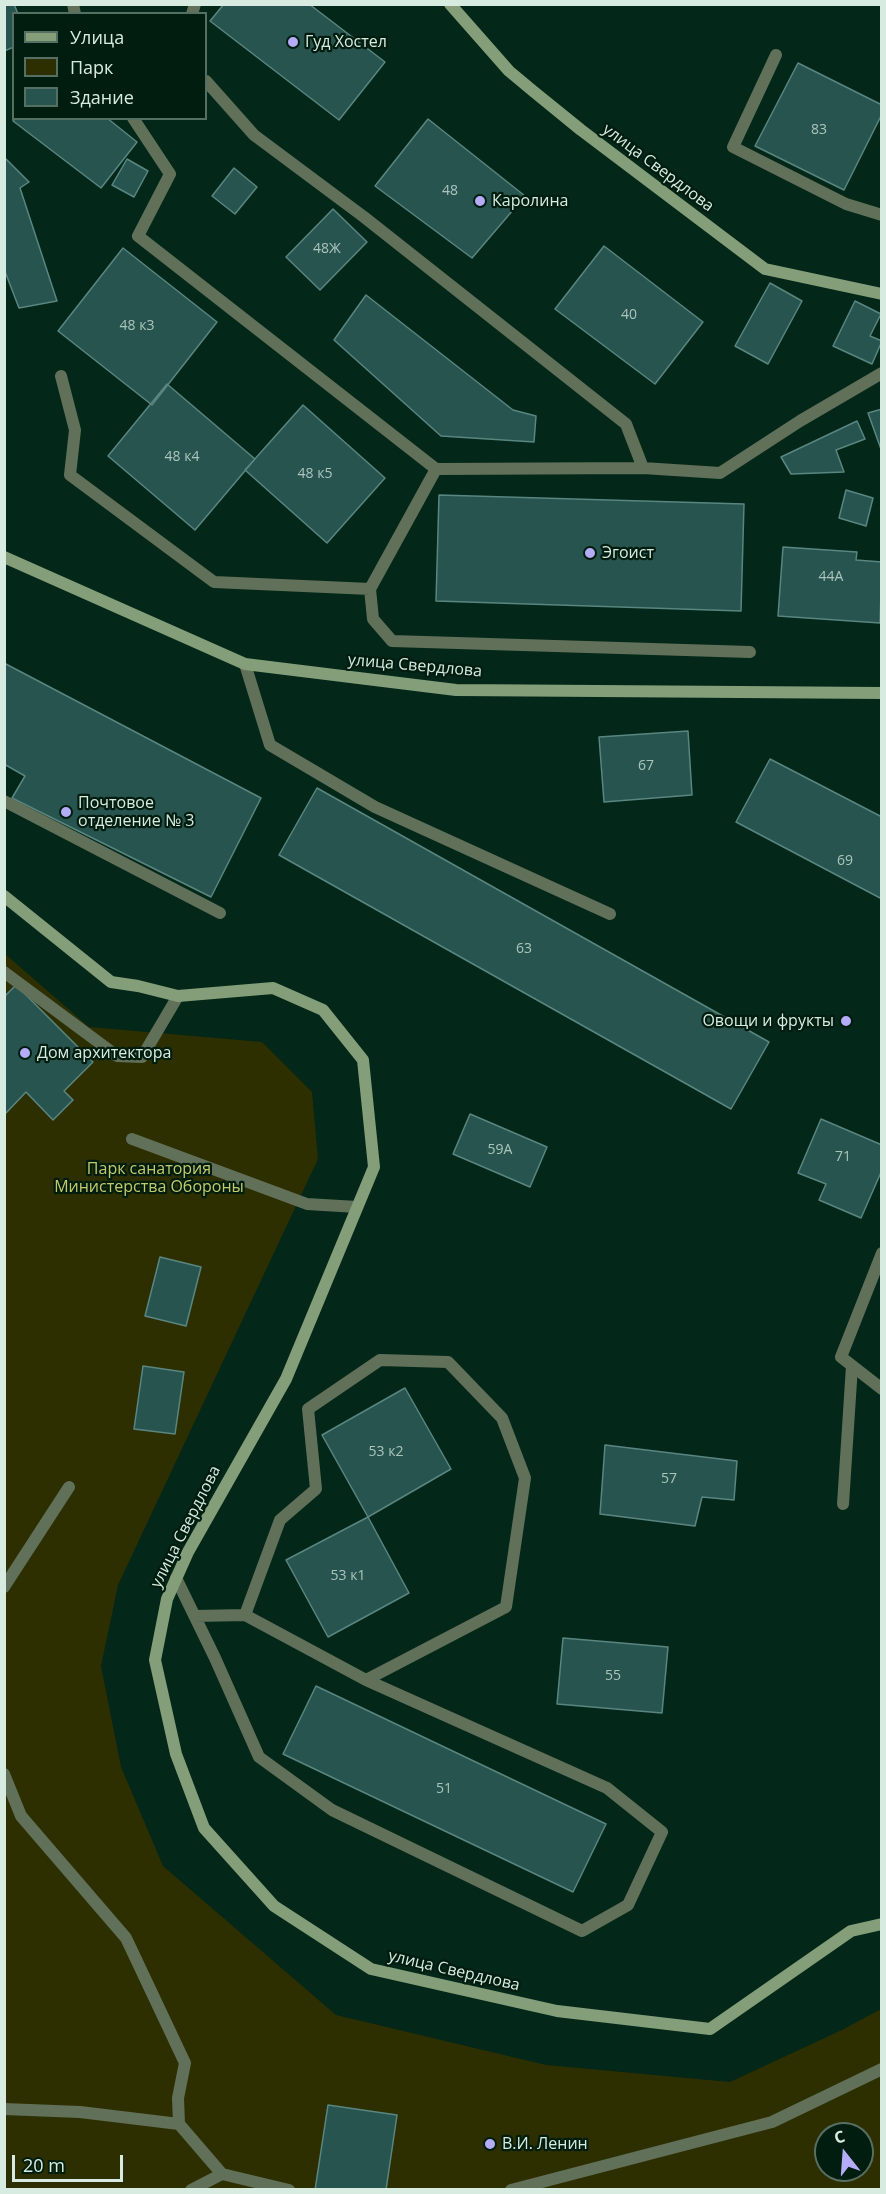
<!DOCTYPE html>
<html>
<head>
<meta charset="utf-8">
<style>
	body { margin:0 }
	#map { position:relative; width:886px; height:2194px; overflow:hidden; background:#032718; font-family:"Open Sans",sans-serif }
	canvas { display:block }
	.frame { position:absolute; inset:0; border:6px solid #d7ebe0; pointer-events:none }
	.legend { position:absolute; left:12px; top:12px; width:195px; height:108px; box-sizing:border-box; background:#001d0f; border:2px solid #566f63; margin:0; padding:8px 10px; list-style:none; font-size:18px; color:#d7ebe0 }
	.legend li { display:flex; align-items:center; gap:12px; height:30px }
	.legend b { width:30px; border:2px solid #566f63 }
	.north { position:absolute; left:814px; top:2122px; width:60px; height:60px; box-sizing:border-box; background:#001d0f; border:2px solid #566f63; border-radius:50%; rotate:343deg; font-size:16px; font-weight:700; line-height:24px; text-align:center; color:#d7ebe0 }
	.north::after { content:''; display:block; margin:auto; width:21px; height:27px; background:#b5acf8; clip-path:polygon(50% 0,100% 100%,50% 72%,0 100%) }
	.scale { position:absolute; left:12px; top:2155px; width:111px; height:27px; box-sizing:border-box; border:3px solid #d7ebe0; border-top:0; padding-left:8px; font-size:18px; line-height:21px; white-space:nowrap; color:#d7ebe0; -webkit-text-stroke:4px #001d0f; paint-order:stroke }
</style>
</head>
<body>
<div id="map">
<canvas width="886" height="2194"></canvas>
<div class="frame"></div>
<ul class="legend">
<li><b style="height:8px;background:#849e79"></b>Улица</li>
<li><b style="height:16px;background:#2e2f01"></b>Парк</li>
<li><b style="height:16px;background:#285450"></b>Здание</li>
</ul>
<div class="north">С</div>
<div class="scale">20 m</div>
</div>
<script>
const ctx = document.querySelector('canvas').getContext('2d');
ctx.lineJoin = 'round';
function fill(path, color) {
  ctx.fillStyle = color;
  ctx.fill(path, 'evenodd');
}
function strokePath(path, color, width, dash) {
  ctx.strokeStyle = color;
  ctx.lineWidth = width;
  ctx.lineCap = dash ? 'butt' : 'round';
  ctx.setLineDash(dash || []);
  ctx.stroke(path);
}
function drawText(font, color, halo, rows, align = 'center') {
  ctx.font = font + ' "Open Sans",sans-serif';
  ctx.lineWidth = 4.5;
  ctx.setLineDash([]);
  ctx.textBaseline = 'middle';
  ctx.strokeStyle = halo;
  ctx.fillStyle = color;
  for (const [text, x, y, turn = 0] of rows) {
    ctx.save();
    ctx.translate(x, y);
    ctx.rotate((+turn || 0) * Math.PI / 180);
    ctx.textAlign = isNaN(turn) ? turn : align;
    if (halo) ctx.strokeText(text, 0, 0);
    ctx.fillText(text, 0, 0);
    ctx.restore();
  }
}
fill(new Path2D(`
	M4 953 89 1027 262 1042 312 1092 318 1159 118 1585 101 1666 121 1767 163 1866 336 2015 546 2065 730 2082 844 2029 881 2009V2189H5ZM826 2134H862V2170H826Z`), '#2e2f01');
const building = new Path2D(`
	M4 4H14L18 14H14V47L4 51Z
	M224 4H309L385 62 339 120 210 21Z
	M798 63 882 105V114L844 190 755 146Z
	M15 118H107L137 142 101 188 13 121Z
	M428 119 525 196 472 258 375 186Z
	M4 157 29 182 20 188 57 301 19 308 4 269Z
	M127 159 148 171 134 197 112 185Z
	M234 168 257 187 235 214 212 196Z
	M333 209 367 242 320 290 286 257Z
	M604 246 703 322 655 384 555 309Z
	M123 248 217 322 152 405 58 331Z
	M770 283 802 301 768 364 735 346Z
	M366 295 513 410 536 416 534 442 441 436 334 340Z
	M855 301 881 314 870 336 882 341 872 364 833 346Z
	M167 384 255 459 195 530 108 456Z
	M303 405 385 478 327 543 245 470Z
	M882 409V452L868 413Z
	M857 421 865 439 836 450 844 472 791 474 781 457Z
	M846 490 873 498 866 526 839 518Z
	M439 495 744 504 741 611 436 601Z
	M783 547 857 552 856 560 882 562 880 623 778 616Z
	M4 663 261 798 211 897 12 798 25 776 4 764Z
	M688 731 692 795 604 802 599 737Z
	M770 759 882 817V899L736 822Z
	M317 788 769 1042 731 1109 279 855Z
	M16 985 93 1062 64 1091 73 1100 53 1120 26 1092 6 1113 4 1111V997Z
	M470 1114 547 1147 530 1187 453 1154Z
	M821 1119 882 1145V1170L861 1218 819 1200 826 1184 798 1173Z
	M160 1257 201 1267 186 1326 145 1316Z
	M143 1366 184 1372 175 1434 134 1429Z
	M405 1388 451 1469 368 1517 322 1435Z
	M605 1445 737 1461 734 1500 702 1497 695 1526 600 1514Z
	M368 1517 409 1593 328 1637 286 1560Z
	M563 1638 668 1647 662 1713 557 1704Z
	M316 1686 606 1824 573 1892 283 1754Z
	M328 2105 397 2115 386 2190H315Z`);
fill(building, '#285450');
strokePath(building, '#598681', 1.5);
strokePath(new Path2D(`
	M73 4 75 14
	M192 14 195 4
	M776 55 733 147 846 204 882 215
	M206 81 254 135 364 217 626 424 643 468
	M133 118 170 174 138 236 436 469 643 468 720 473 800 421 882 373
	M61 376 75 430 70 475 214 582 370 589 436 469
	M370 589 373 619 392 641 750 652
	M245 664 270 745 375 807 610 914
	M4 801 220 913
	M4 972 117 1056 142 1057 178 996
	M132 1139 307 1204 357 1207
	M843 1504 852 1366
	M176 1578 215 1658 259 1757 332 1810 582 1931 628 1905 662 1832 607 1788 366 1680 245 1615
	M4 1587 69 1487
	M195 1616 245 1615 280 1520 316 1489 308 1409 380 1360 448 1362 502 1418 525 1478 506 1607 366 1680
	M4 1774 21 1816 126 1938 185 2063 178 2098 179 2124
	M4 2109 80 2112 179 2124 222 2174 289 2190
	M191 2190 222 2174
	M511 2190 772 2122 882 2069`), '#607059', 12);
strokePath(new Path2D(`
	M882 1253 841 1357 882 1389`), '#607059', 12);
strokePath(new Path2D(`
	M450 4 509 71 533 91 581 130 765 269 882 294
	M4 557 245 664 456 690 882 693
	M4 896 111 982 138 986 178 996 273 988 323 1010 363 1060 374 1167 286 1379 188 1552 167 1599 155 1660 176 1754 204 1828 274 1906 371 1969 557 2011 710 2029 851 1931 882 1924`), '#849e79', 12);
for (const [x, y, r, color] of [
	[293,42,6,"#b5acf8"],
	[480,201,6,"#b5acf8"],
	[590,553,6,"#b5acf8"],
	[66,812,6,"#b5acf8"],
	[846,1021,6,"#b5acf8"],
	[25,1053,6,"#b5acf8"],
	[490,2144,6,"#b5acf8"]
]) {
  const dot = new Path2D();
  dot.arc(x, y, r, 0, 2 * Math.PI);
  ctx.fillStyle = color;
  ctx.fill(dot);
  strokePath(dot, '#001d0f', 2);
}
drawText('14px', '#abc5bc', null, [
	["83",819,130],
	["48",450,191],
	["48Ж",327,249],
	["40",629,315],
	["48 к3",137,326],
	["48 к4",182,457],
	["48 к5",315,474],
	["44А",831,577],
	["67",646,766],
	["69",845,861],
	["63",524,949],
	["59А",500,1150],
	["71",843,1157],
	["53 к2",386,1452],
	["57",669,1479],
	["53 к1",348,1576],
	["55",613,1676],
	["51",444,1789]
]);
drawText('16px', '#d7ebe0', '#001d0f', [
	["Гуд Хостел",305,42],
	["Каролина",492,201],
	["Эгоист",602,553],
	["Почтовое",78,803],
	["отделение № 3",78,821],
	["Овощи и фрукты",834,1021,"right"],
	["Дом архитектора",37,1053],
	["В.И. Ленин",502,2144]
], 'left');
drawText('16px', '#d7ebe0', '#001d0f', [
	["улица Свердлова",658,168,37],
	["улица Свердлова",415,666,5],
	["улица Свердлова",186,1527,-63],
	["улица Свердлова",454,1971,13]
]);
drawText('16px', '#c5c969', '#001d0f', [
	["Парк санатория",149,1169],
	["Министерства Обороны",149,1187]
]);
</script>
</body>
</html>
